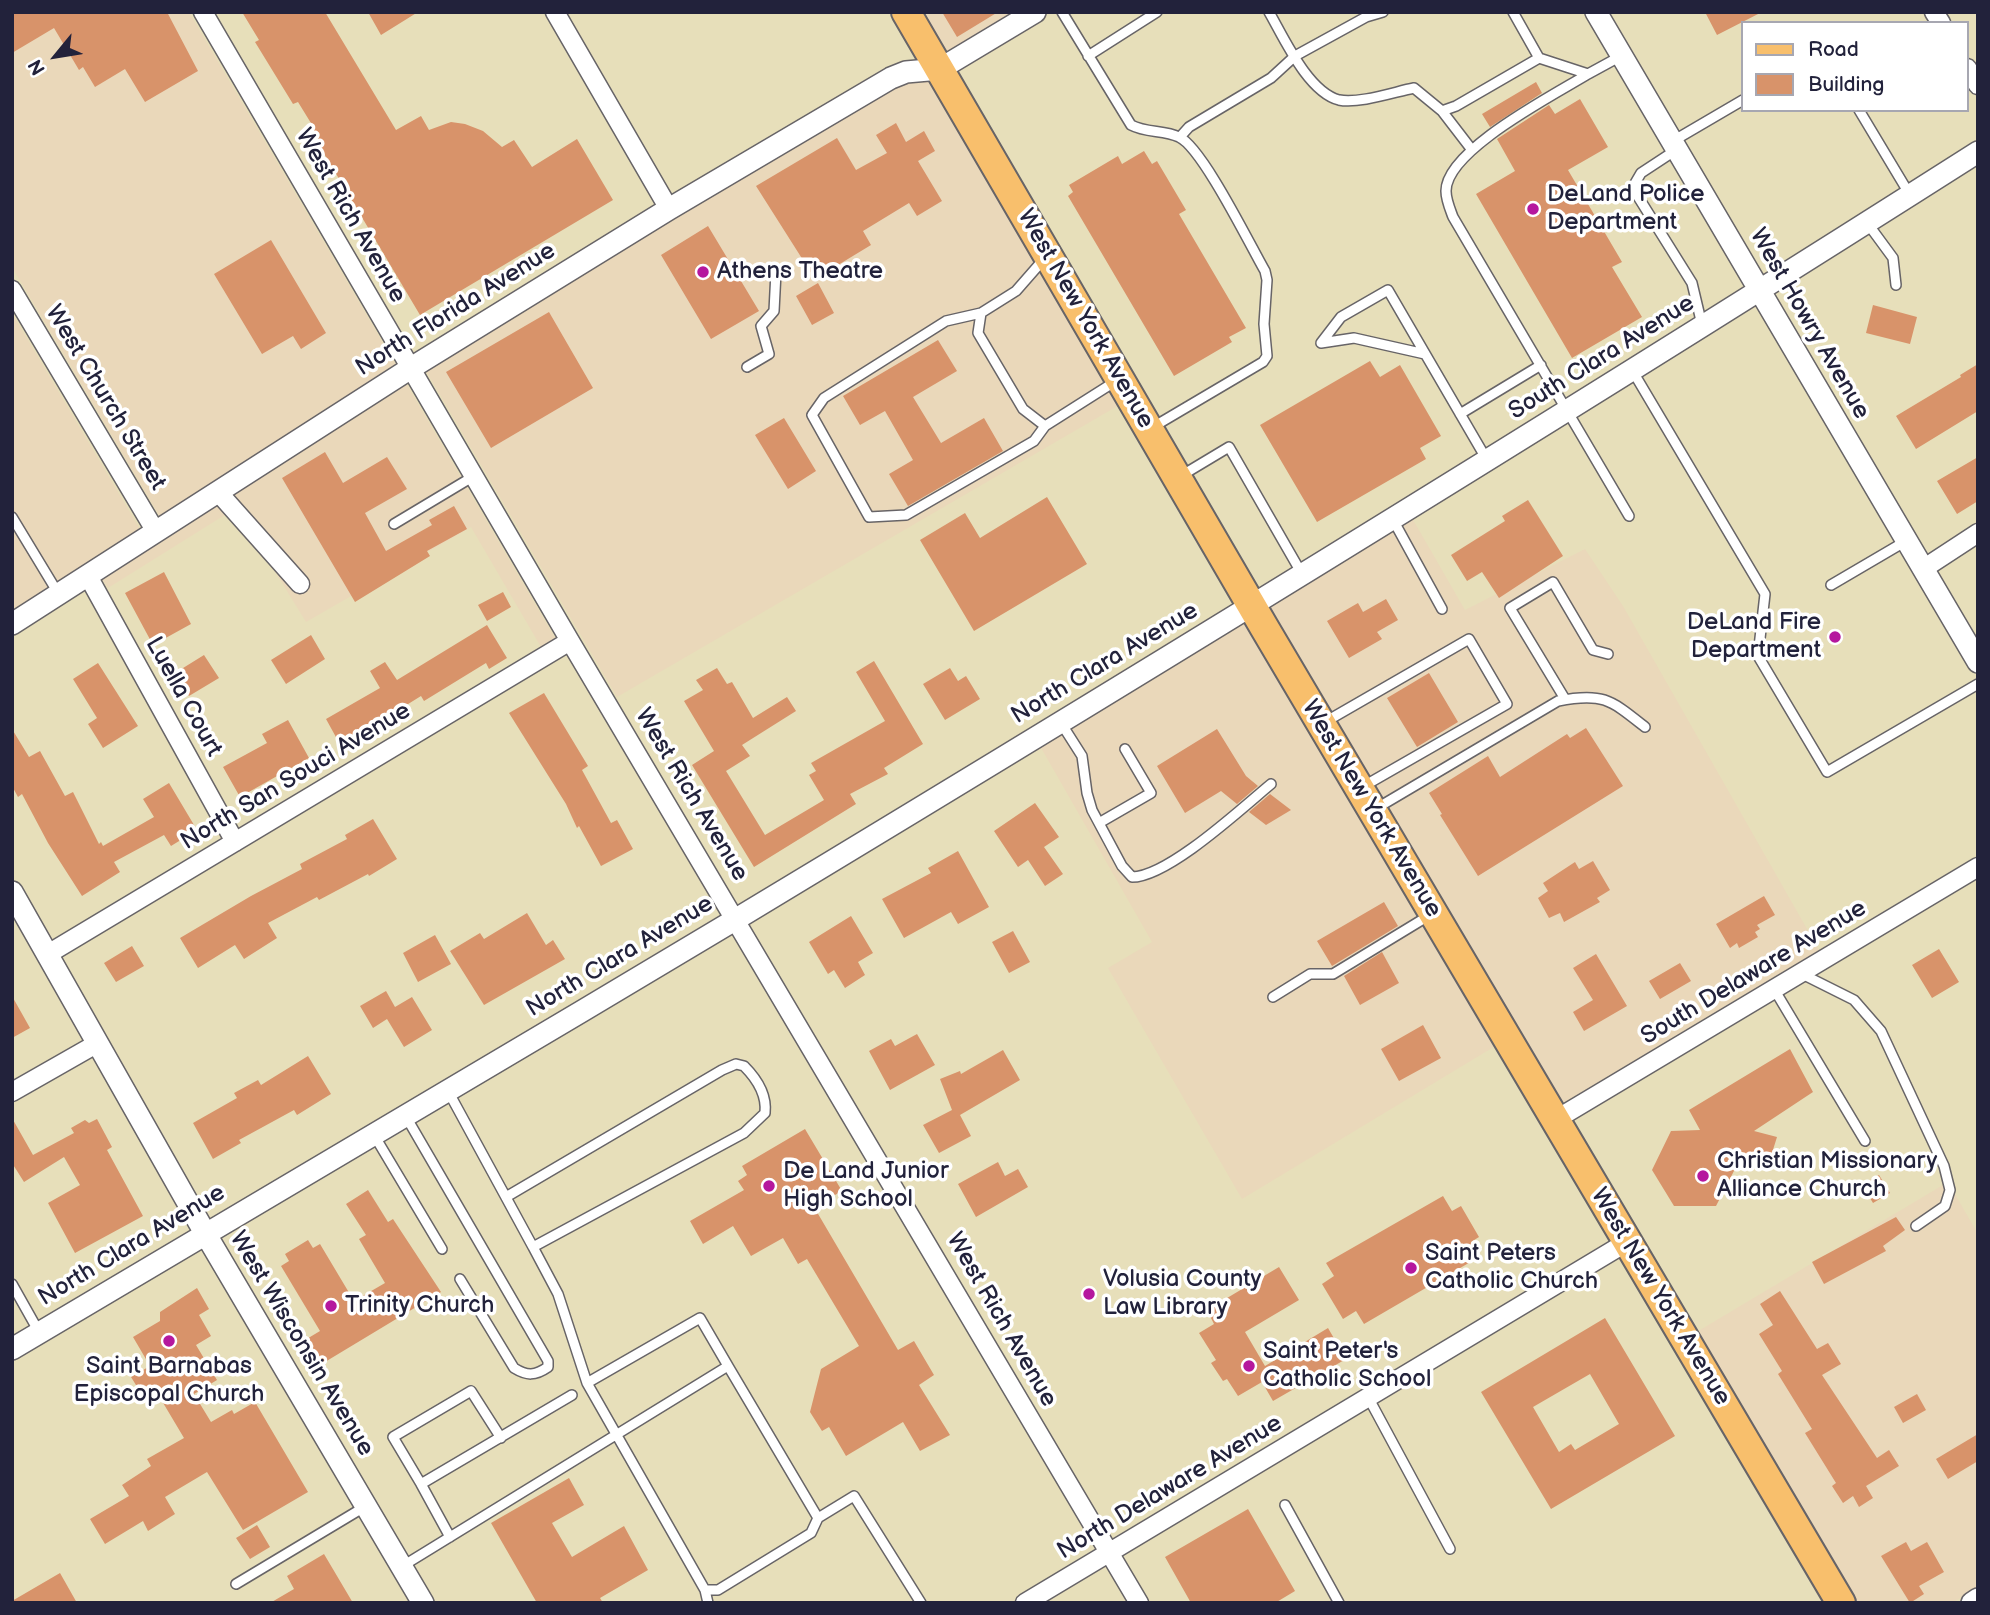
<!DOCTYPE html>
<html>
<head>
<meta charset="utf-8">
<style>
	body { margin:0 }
	#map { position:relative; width:1990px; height:1615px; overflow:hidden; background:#e7dfba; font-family:"Balsamiq Sans",sans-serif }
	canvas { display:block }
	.frame { position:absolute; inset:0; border:14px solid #22223b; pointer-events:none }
	.legend { position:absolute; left:1741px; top:21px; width:228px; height:91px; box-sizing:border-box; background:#fff; border:2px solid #a7a7b1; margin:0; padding:9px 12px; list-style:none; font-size:21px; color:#22223b }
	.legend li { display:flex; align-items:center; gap:14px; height:35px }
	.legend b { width:35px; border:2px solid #a7a7b1 }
	.north { position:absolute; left:21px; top:21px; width:70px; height:70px; -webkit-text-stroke:5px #fff; paint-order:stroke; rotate:240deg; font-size:19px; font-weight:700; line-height:28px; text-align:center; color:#22223b }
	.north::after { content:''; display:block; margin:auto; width:24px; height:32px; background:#22223b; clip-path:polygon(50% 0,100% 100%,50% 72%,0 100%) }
</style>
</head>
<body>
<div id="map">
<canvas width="1990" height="1615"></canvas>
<div class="frame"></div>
<ul class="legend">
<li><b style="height:9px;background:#f8bf6c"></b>Road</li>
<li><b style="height:19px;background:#d8936a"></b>Building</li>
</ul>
<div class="north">N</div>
</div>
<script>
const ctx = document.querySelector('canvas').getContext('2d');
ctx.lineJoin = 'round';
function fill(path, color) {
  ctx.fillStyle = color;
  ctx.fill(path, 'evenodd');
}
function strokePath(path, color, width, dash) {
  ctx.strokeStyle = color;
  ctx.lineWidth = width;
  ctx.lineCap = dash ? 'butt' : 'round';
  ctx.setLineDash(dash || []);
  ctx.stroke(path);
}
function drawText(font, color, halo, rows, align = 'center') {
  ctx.font = font + ' "Balsamiq Sans",sans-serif';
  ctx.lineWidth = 7;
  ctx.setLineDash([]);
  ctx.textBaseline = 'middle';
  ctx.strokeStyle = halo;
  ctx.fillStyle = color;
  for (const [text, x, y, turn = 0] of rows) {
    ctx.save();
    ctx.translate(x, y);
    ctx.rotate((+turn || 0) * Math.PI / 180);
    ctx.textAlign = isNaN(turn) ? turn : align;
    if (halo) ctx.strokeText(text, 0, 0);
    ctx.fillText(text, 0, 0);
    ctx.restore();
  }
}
fill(new Path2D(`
	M12 12H189L396 365 160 517 12 267Z
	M920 12H1015L945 55Z
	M933 81 1121 404 617 697 426 371 674 218 895 87 908 82Z
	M12 313 140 529 12 612Z
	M406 383 555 638 541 647 471 527 306 622 236 508 108 588 102 579Z
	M1412 518 1465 610 1585 549 1623 606 1819 950 1560 1105 1266 608Z
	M1246 620 1497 1045 1242 1199 1108 968 1152 942 1040 746Z
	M1948 1182 1978 1234V1587L1952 1603H1854L1695 1333Z`), '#ead8ba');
fill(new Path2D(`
	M12 12H167L198 71 145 102 125 69 95 87 83 67 79 70 54 28 12 53Z
	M242 12H325L396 130 421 116 429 130 451 122 465 124 483 131 502 147 514 140 532 167 577 139 613 200 420 315 310 130 314 128 298 102 293 104 255 42 259 40Z
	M368 12H418L381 35Z
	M942 12H998L957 37Z
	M1705 12H1762L1717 35Z
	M1536 82 1542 93 1490 127 1482 114Z
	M1580 99 1608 147 1568 170 1622 262 1612 267 1642 317 1572 358 1476 194 1515 171 1497 139 1549 105 1555 114Z
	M896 123 906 142 924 131 935 151 918 161 942 201 917 216 909 203 863 231 871 245 815 279 756 186 837 138 856 170 887 153 876 135Z
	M1144 151 1152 164 1157 161 1186 210 1179 214 1246 328 1229 337 1232 342 1174 376 1068 196 1073 192 1069 185 1118 156 1122 164Z
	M708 226 759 311 711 339 661 255Z
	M271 240 326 333 301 349 293 336 262 354 214 274Z
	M818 283 834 313 812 325 796 296Z
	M1873 305 1917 317 1910 344 1866 333Z
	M549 312 593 388 491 448 446 372Z
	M938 340 957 371 913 397 941 443 984 418 1003 451 908 506 889 474 913 460 885 411 860 425 843 396Z
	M1370 361 1380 377 1400 365 1441 436 1420 448 1426 459 1317 522 1260 425Z
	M1978 364V411L1916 449 1896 416 1961 377 1960 375Z
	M784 418 816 471 788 489 755 435Z
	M325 452 343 483 387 457 407 489 365 513 386 551 432 525 429 520 454 506 467 529 427 551 430 556 355 602 282 478Z
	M1978 457V501L1957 514 1937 481Z
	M1047 497 1087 564 974 631 920 540 965 513 980 538Z
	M1528 500 1563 556 1499 598 1482 572 1467 581 1451 555 1505 521 1502 516Z
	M164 572 191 624 153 645 125 593Z
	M503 592 511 607 487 621 478 605Z
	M1386 599 1398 620 1377 632 1382 639 1349 658 1327 621 1358 603 1363 612Z
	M487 625 507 658 489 669 486 663 424 701 421 696 360 734 361 737 342 748 326 719 380 688 370 671 385 662 397 680Z
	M311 635 325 659 286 684 271 660Z
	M204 655 219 678 189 696 175 673Z
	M874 661 923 744 884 768 888 774 850 794 856 804 754 867 692 765 714 751 684 701 703 690 696 680 717 668 727 684 732 682 753 718 787 697 796 711 742 745 750 756 726 771 765 835 824 800 809 775 816 771 811 763 885 721 856 672Z
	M98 663 138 726 103 748 88 724 97 718 73 679Z
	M950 668 958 681 966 676 980 699 945 720 923 684Z
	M1429 673 1458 722 1417 747 1387 698Z
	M544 693 588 766 582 770 611 823 617 820 633 849 601 866 579 826 577 828 566 804 509 713Z
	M288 720 309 758 240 797 223 767 267 743 262 734Z
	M1586 728 1623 786 1478 876 1440 815 1442 814 1429 793 1488 756 1500 777 1567 734 1570 738Z
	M12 729 29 757 40 751 65 796 73 792 99 844 101 842 103 846 154 817 143 799 169 783 197 830 171 846 164 835 114 862 120 872 82 896 48 843 22 794 18 797 12 786Z
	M1217 729 1246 776 1258 786 1237 804 1221 791 1185 813 1157 766Z
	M1270 794 1291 810 1266 825 1249 812Z
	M1035 803 1059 837 1044 847 1063 874 1045 886 1028 860 1018 867 994 831Z
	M373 819 397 859 369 876 368 874 319 900 317 897 268 923 277 938 244 959 235 945 198 968 180 938 251 896 302 869 300 864 347 839 345 835Z
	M958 851 989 907 958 924 951 912 904 938 882 899 931 873 928 868Z
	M1593 861 1610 890 1597 898 1600 902 1564 922 1560 913 1549 918 1538 898 1548 891 1543 883 1575 862 1579 869Z
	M1764 896 1775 915 1757 925 1760 929 1755 932 1758 937 1739 948 1737 943 1730 948 1716 924Z
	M1384 902 1398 926 1332 966 1317 941Z
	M527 913 546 945 553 940 565 959 484 1005 450 951 480 933 484 939Z
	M851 916 873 953 858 962 865 975 845 988 834 970 828 974 809 942Z
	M1013 931 1030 962 1009 973 992 942Z
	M435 935 451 964 418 982 403 953Z
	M132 946 144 966 116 982 104 963Z
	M1939 949 1959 982 1932 998 1912 965Z
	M1382 952 1399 983 1360 1005 1344 976Z
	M1596 954 1627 1006 1584 1031 1573 1012 1593 1000 1573 968Z
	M1680 963 1691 981 1660 999 1649 981Z
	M386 991 395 1007 412 997 432 1030 404 1047 387 1019 373 1028 360 1006Z
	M12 996 30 1028 12 1038Z
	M1423 1025 1441 1058 1399 1081 1381 1049Z
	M917 1034 935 1065 890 1090 869 1051 891 1039 895 1046Z
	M1790 1049 1813 1092 1754 1131 1777 1137 1772 1153 1767 1152 1736 1167 1716 1206H1674L1652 1170 1671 1131 1700 1130 1689 1110Z
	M1003 1050 1020 1080 960 1115 971 1136 939 1153 923 1125 952 1110 940 1079 960 1071 961 1074Z
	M308 1056 331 1094 297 1115 294 1110 239 1140 241 1143 213 1159 193 1123 237 1098 234 1093 258 1080 261 1085Z
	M12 1118 33 1155 74 1133 71 1128 85 1120 89 1123 97 1119 112 1147 107 1150 143 1216 75 1253 48 1203 80 1185 64 1157 24 1182 12 1163Z
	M805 1129 842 1191 814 1207 898 1350 914 1341 934 1375 919 1385 950 1435 920 1451 903 1422 846 1456 829 1427 822 1431 810 1412 821 1369 859 1346 807 1259 798 1264 783 1238 751 1256 733 1226 703 1244 690 1221 744 1190 738 1181 747 1175 742 1166Z
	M998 1162 1005 1176 1018 1169 1028 1187 976 1217 958 1184Z
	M1879 1175 1890 1193 1873 1203 1862 1185Z
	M368 1190 388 1222 393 1219 441 1292 315 1368 300 1343 320 1331 281 1266 289 1261 285 1254 308 1240 313 1248 320 1244 354 1301 385 1283 359 1239 366 1235 346 1204Z
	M1443 1196 1452 1211 1461 1206 1479 1237 1471 1242 1479 1257 1364 1324 1356 1311 1343 1319 1322 1284 1334 1276 1326 1263Z
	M1896 1217 1905 1230 1883 1246 1886 1251 1824 1284 1812 1262Z
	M1279 1267 1299 1300 1245 1332 1265 1366 1328 1328 1346 1359 1273 1401 1262 1382 1238 1396 1227 1379 1223 1381 1211 1363 1216 1360 1199 1333 1214 1324 1207 1310Z
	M197 1288 209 1309 199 1315 211 1336 196 1345 217 1380 194 1394 211 1422 232 1410 234 1414 255 1402 308 1492 243 1530 207 1472 165 1497 175 1514 148 1531 143 1521 105 1544 90 1519 129 1496 122 1485 151 1466 147 1459 184 1438 156 1391 144 1398 131 1377 150 1366 133 1337 160 1321V1312Z
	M1780 1291 1817 1349 1828 1343 1841 1364 1822 1375 1877 1458 1889 1450 1899 1466 1866 1486 1873 1498 1859 1507 1853 1496 1843 1503 1832 1486 1836 1483 1805 1433 1812 1429 1778 1374 1782 1371 1759 1334 1773 1325 1760 1304Z
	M1605 1318 1675 1436 1551 1509 1481 1392ZM1590 1374 1619 1424 1575 1450 1571 1444 1559 1452 1533 1407Z
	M1917 1394 1926 1410 1903 1423 1894 1407Z
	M1978 1434V1461L1948 1479 1936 1459Z
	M569 1478 584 1505 552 1523 572 1557 624 1526 648 1570 600 1598 603 1603H537L491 1523Z
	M1248 1509 1295 1591 1275 1603H1191L1165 1557Z
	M257 1525 270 1547 250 1559 236 1538Z
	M1906 1542 1911 1551 1927 1542 1944 1572 1919 1586 1924 1594 1910 1603 1881 1556Z
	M324 1554 353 1603H270L294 1589 287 1576Z
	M60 1573 77 1603H12V1601Z`), '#d8936a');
const service = new Path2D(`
	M1062 12 1131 125C1146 133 1164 130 1179 137 1202 147 1250 245 1265 271L1267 280 1264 324 1267 356 1263 362 1153 427
	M1269 12C1284 38 1308 92 1339 100 1359 104 1394 92 1414 88L1442 111 1472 150
	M1513 12 1539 58 1588 74 1621 56
	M1088 56 1157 12
	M1588 74C1554 95 1446 150 1446 191 1446 200 1450 209 1453 217L1629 516
	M1859 110 1910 195
	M1442 111 1456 106 1539 58
	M1180 137 1189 127 1271 78 1295 56 1366 17 1383 12
	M1673 141 1743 100
	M1676 150 1641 173 1634 185 1637 195 1692 283 1702 325
	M1868 224 1893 258 1896 285
	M1044 259 1016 291 981 313 978 333 1023 409 1045 426 1116 381
	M981 313 946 321 824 398 812 415 869 517 906 515 1034 441 1045 426
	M1425 354 1354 338 1321 343 1341 317 1388 290 1487 460
	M747 367 769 354 761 326 774 311 776 272
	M1632 370 1765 594 1758 656 1827 772 1978 684
	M1460 414 1541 365
	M1179 477 1229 447 1302 574
	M12 517 58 593
	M1392 518 1442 609
	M394 524 474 476
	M1831 585 1906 541
	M1565 699 1510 608 1553 582 1593 650 1608 654
	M1325 722 1469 639 1507 704 1364 786
	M1061 723 1082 756 1087 793 1092 810 1122 866 1132 877C1168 877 1242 808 1271 784
	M1377 808 1558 701C1603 692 1611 700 1645 727
	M1099 823 1151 793 1125 749
	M1800 973 1854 1000 1881 1031 1944 1166 1950 1190 1945 1206 1916 1226
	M1774 989 1865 1141
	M1273 997 1310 974H1333L1430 915
	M448 1091 533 1247 744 1133 765 1113C767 1095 756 1078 744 1066L736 1064 722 1070 506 1197
	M405 1115 548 1361V1367C535 1376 527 1376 514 1368L460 1279
	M374 1135 442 1249
	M533 1247 558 1294 587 1383 705 1590H718L811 1533 818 1518
	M12 1284 39 1332
	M587 1383 700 1318 728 1366
	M1368 1397 1450 1549
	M421 1484 393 1437 471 1391 501 1438
	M1285 1505 1339 1603
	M450 1537 421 1484 572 1395
	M401 1567 728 1366 818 1518 854 1496 921 1603
	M236 1584 366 1506
	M705 1590 708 1603`);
const minor = new Path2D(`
	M203 12 570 641 1139 1603
	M555 12 669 209
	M1934 12 1941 23
	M1967 68 1978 85
	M12 290 156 532
	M218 492 300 584
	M1923 569 1978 533
	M88 576 235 842
	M48 954 570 641
	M12 1092 98 1043
	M1555 1120 1978 867
	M1025 1603 1627 1242`);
const tertiary = new Path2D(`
	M1596 12 1978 662
	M12 624 411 368 669 209 891 78 906 72 940 69 1035 12
	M12 892 205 1233 423 1603
	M12 1349C254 1204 497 1063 738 918 1154 667 1568 413 1978 152
	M1972 1603 1978 1599`);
const primary = new Path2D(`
	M906 12 1264 627 1841 1603`);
strokePath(service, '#676467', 12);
strokePath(minor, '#676467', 21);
strokePath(tertiary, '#676467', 24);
strokePath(primary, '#676467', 32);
strokePath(service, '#fff', 9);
strokePath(minor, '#fff', 18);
strokePath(tertiary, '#fff', 21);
strokePath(primary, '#f8bf6c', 28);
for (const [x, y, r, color] of [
	[1533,209,7,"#b5179e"],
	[703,272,7,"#b5179e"],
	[1835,637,7,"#b5179e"],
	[1703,1176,7,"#b5179e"],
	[769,1186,7,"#b5179e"],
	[1411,1268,7,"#b5179e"],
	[1089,1294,7,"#b5179e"],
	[331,1306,7,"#b5179e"],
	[169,1341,7,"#b5179e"],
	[1249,1366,7,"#b5179e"]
]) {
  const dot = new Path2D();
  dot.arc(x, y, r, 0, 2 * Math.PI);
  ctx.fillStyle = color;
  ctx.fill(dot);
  strokePath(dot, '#fff', 2.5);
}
drawText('24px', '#22223b', '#fff', [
	["DeLand Police",1547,195],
	["Department",1547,223],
	["Athens Theatre",717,272],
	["DeLand Fire",1821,623,"right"],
	["Department",1821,651,"right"],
	["Christian Missionary",1717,1162],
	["Alliance Church",1717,1190],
	["De Land Junior",783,1172],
	["High School",783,1200],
	["Saint Peters",1425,1254],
	["Catholic Church",1425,1282],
	["Volusia County",1103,1280],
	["Law Library",1103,1308],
	["Trinity Church",345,1306],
	["Saint Peter's",1263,1352],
	["Catholic School",1263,1380],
	["Saint Barnabas",169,1367,"center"],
	["Episcopal Church",169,1395,"center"]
], 'left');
drawText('24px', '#22223b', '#fff', [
	["West Rich Avenue",350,216,60],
	["North Florida Avenue",456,310,-32],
	["West New York Avenue",1085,319,60],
	["West Howry Avenue",1809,324,60],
	["South Clara Avenue",1602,358,-32],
	["West Church Street",105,398,59],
	["North Clara Avenue",1105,664,-31],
	["Luella Court",183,697,61],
	["North San Souci Avenue",296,777,-31],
	["West Rich Avenue",691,795,59],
	["West New York Avenue",1371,809,59],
	["North Clara Avenue",620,957,-31],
	["South Delaware Avenue",1754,973,-31],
	["North Clara Avenue",132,1246,-31],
	["West New York Avenue",1660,1297,59],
	["West Rich Avenue",1001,1320,60],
	["West Wisconsin Avenue",301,1344,59],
	["North Delaware Avenue",1170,1488,-31]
]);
</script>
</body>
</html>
